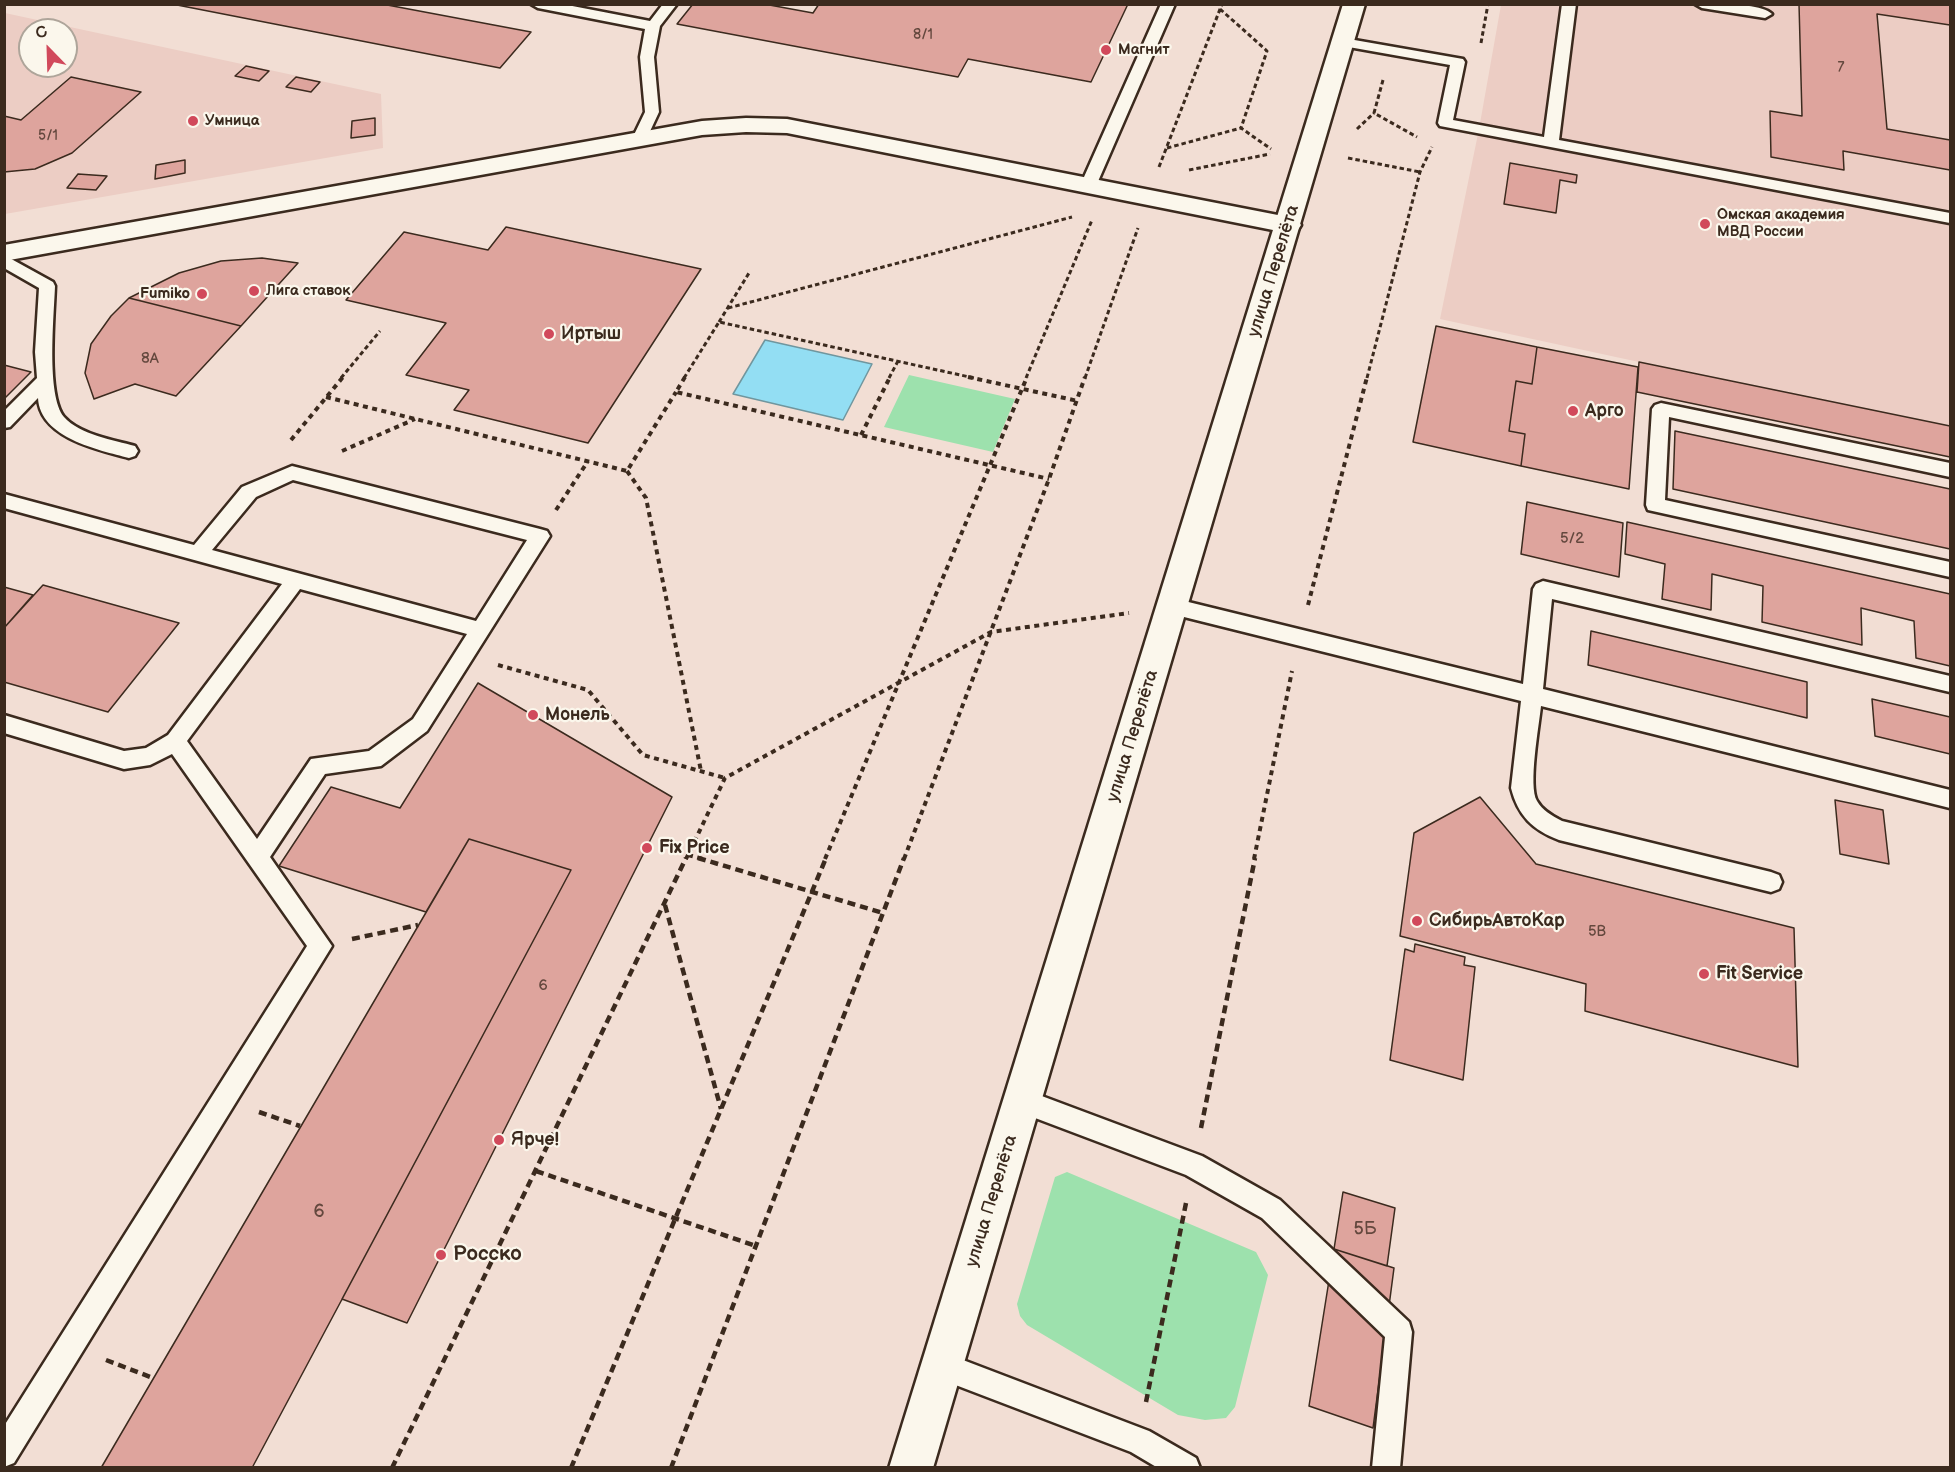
<!DOCTYPE html>
<html>
<head>
<meta charset="utf-8">
<style>
	body { margin:0 }
	#map { position:relative; width:1955px; height:1472px; overflow:hidden; background:#f2ded4; font-family:"Balsamiq Sans",sans-serif }
	canvas { display:block }
	.frame { position:absolute; inset:0; border:6px solid #3b2a1e; pointer-events:none }
	.north { position:absolute; left:18px; top:18px; width:60px; height:60px; box-sizing:border-box; background:#fbf7ec; border:2px solid #aea59a; border-radius:50%; rotate:337deg; font-size:16px; font-weight:700; line-height:24px; text-align:center; color:#3b2a1e }
	.north::after { content:''; display:block; margin:auto; width:21px; height:27px; background:#d1495b; clip-path:polygon(50% 0,100% 100%,50% 72%,0 100%) }
</style>
</head>
<body>
<div id="map">
<canvas width="1955" height="1472"></canvas>
<div class="frame"></div>
<div class="north">С</div>
</div>
<script>
const ctx = document.querySelector('canvas').getContext('2d');
ctx.lineJoin = 'round';
function fill(path, color) {
  ctx.fillStyle = color;
  ctx.fill(path, 'evenodd');
}
function strokePath(path, color, width, dash) {
  ctx.strokeStyle = color;
  ctx.lineWidth = width;
  ctx.lineCap = dash ? 'butt' : 'round';
  ctx.setLineDash(dash || []);
  ctx.stroke(path);
}
function drawText(font, color, halo, rows, align = 'center') {
  ctx.font = font + ' "Balsamiq Sans",sans-serif';
  ctx.lineWidth = 4.5;
  ctx.setLineDash([]);
  ctx.textBaseline = 'middle';
  ctx.strokeStyle = halo;
  ctx.fillStyle = color;
  for (const [text, x, y, turn = 0] of rows) {
    ctx.save();
    ctx.translate(x, y);
    ctx.rotate((+turn || 0) * Math.PI / 180);
    ctx.textAlign = isNaN(turn) ? turn : align;
    if (halo) ctx.strokeText(text, 0, 0);
    ctx.fillText(text, 0, 0);
    ctx.restore();
  }
}
fill(new Path2D(`
	M1501 5H1950V426L1639 362 1440 319 1479 129Z
	M5 13 381 94 383 148 5 214ZM30 30H66V66H30Z`), '#eccdc4');
fill(new Path2D(`
	M909 375 1015 399 993 452 884 427Z
	M1067 1172 1256 1252 1268 1275 1235 1407 1226 1418 1205 1420 1178 1415 1027 1325 1020 1316 1017 1304 1055 1177Z`), '#9de1ad');
const water = new Path2D(`
	M765 340 872 364 843 420 733 394Z`);
fill(water, '#93def3');
strokePath(water, '#70969e', 1.5);
const building = new Path2D(`
	M172 4H382L531 32 500 68Z
	M693 4H764L813 13 819 4H1128L1091 82 968 59 958 77 677 24Z
	M1799 4H1950V25L1877 14 1887 129 1950 140V170L1843 151 1844 170 1771 157 1770 111 1802 116Z
	M246 66 269 71 259 81 235 76Z
	M71 77 141 92 72 153 35 169 4 172V116L21 120Z
	M296 77 320 82 311 92 286 87Z
	M375 118V135L351 138 352 121Z
	M185 160V173L155 179 156 165Z
	M1510 163 1577 175 1576 183 1560 180 1556 213 1504 204Z
	M78 174 107 176 96 190 67 188Z
	M506 227 701 269 588 443 454 410 469 390 406 375 446 323 346 300 404 232 488 250Z
	M262 258 298 263 241 326 129 298 179 273 221 261Z
	M129 298 241 326 176 396 135 384 94 399 85 373 91 344 111 316Z
	M1436 326 1537 347 1532 384 1516 381 1509 431 1525 434 1521 466 1413 442Z
	M1537 347 1638 367 1629 489 1521 466 1525 434 1509 431 1516 381 1532 384Z
	M1639 362 1950 426V457L1637 392Z
	M4 365 31 372 6 397H4Z
	M1675 431 1950 489V549L1673 489Z
	M1527 502 1623 523 1619 577 1521 554Z
	M1627 522 1950 594V666L1916 658 1914 621 1861 608 1862 645 1762 622 1763 586 1712 574 1711 610 1662 599 1665 564 1625 554Z
	M43 585 179 623 108 712 4 682V628Z
	M4 587 33 595 4 628Z
	M1591 631 1807 682V718L1588 665Z
	M478 683 672 797 407 1323 342 1299 571 870 469 839 426 912 279 866 331 787 400 808Z
	M1872 699 1950 717V754L1875 736Z
	M1480 797 1536 864 1794 928 1798 1067 1585 1011 1586 984 1400 936 1414 833Z
	M1835 800 1883 810 1889 864 1840 854Z
	M469 839 571 870 252 1468H101Z
	M1415 944 1465 957 1464 965 1475 967 1463 1080 1390 1060 1405 949 1414 952Z
	M1343 1192 1395 1208 1387 1266 1334 1249Z
	M1334 1249 1394 1268 1373 1428 1309 1406Z`);
fill(building, '#dea49d');
strokePath(building, '#3b2a1e', 1.5);
const service = new Path2D(`
	M531 4H562L650 21 663 4H677L660 26 654 57 659 112 645 142 640 144 632 139 645 112 640 57 645 29 538 8Z
	M1161 4H1175L1096 186 1093 189H1083L1080 186Z
	M1562 4H1576L1559 140 1950 213V223L1440 126 1438 123 1450 65 1343 46 1336 42 1343 38 1463 59 1465 62 1453 120 1544 137Z
	M1695 4C1713 4 1760 2 1772 14L1765 18 1702 8Z
	M4 255 53 282 55 286C54 316 46 395 64 417 80 435 114 440 135 446L138 451 135 456 129 458C99 450 40 438 38 398L10 427 4 428V411L37 378 35 352 39 288 4 268Z
	M1661 403 1950 463V477L1669 417 1665 500 1950 562V577L1648 510 1646 505 1652 409 1655 405Z
	M292 466 540 529 547 531 550 536 427 731 381 766 325 774 270 857 332 946 14 1463 4 1467V1426L307 946 172 754 150 765 124 769 4 733V715L124 751 146 748 168 735 282 584 4 508V494L194 545 242 487ZM293 480 527 540 476 621 212 550 256 497ZM300 589 467 634 413 719 369 751 311 759 257 839 187 741Z
	M1543 581 1950 676V692L1552 599 1543 689 1950 790V808L1541 706C1539 726 1528 786 1537 801 1542 810 1552 816 1562 821L1771 872 1779 875 1782 882 1779 889 1771 892 1559 840C1533 830 1518 816 1511 788L1521 701 1172 614 1165 612 1162 606 1165 600 1172 598 1523 684 1533 589 1536 584Z
	M1023 1089 1202 1156 1280 1200 1409 1322 1412 1332 1400 1468H1372L1385 1337 1262 1218 1186 1175 1014 1110 1011 1101 1014 1092Z
	M942 1352 1149 1431 1196 1458 1200 1468H1158L1131 1452 932 1376 928 1366 932 1356Z`);
const minor = new Path2D(`
	M746 118 787 119 1288 217 1297 219 1301 225 1297 231 1288 233 787 133 746 132 702 135 4 261V245L702 121Z`);
const secondary = new Path2D(`
	M1343 4H1365L933 1468H889Z`);
strokePath(service, '#3b2a1e', 5);
strokePath(minor, '#3b2a1e', 5);
strokePath(secondary, '#3b2a1e', 5);
strokePath(new Path2D(`
	M1220 9 1267 51 1241 128
	M1481 43 1488 4
	M1383 80 1374 113 1417 137
	M1357 129 1374 113
	M1167 148 1241 128 1271 149
	M1348 158 1420 172
	M1159 167 1222 4
	M1189 170 1270 154
	M728 308 1072 217
	M719 322 749 273
	M341 378 380 331
	M684 378 719 322 974 378
	M889 378 898 361
	M1026 378 1092 220
	M1085 378 1138 228
	M1367 378 1420 172 1432 147`), '#3b2a1e', 3, [4.5, 3]);
strokePath(new Path2D(`
	M685 377 676 392 1049 479
	M968 377 1078 401
	M326 397 627 471 676 392
	M861 435 890 377
	M291 440 343 377
	M342 451 415 419
	M627 471 646 498 701 771
	M556 510 588 461
	M1308 605 1367 377
	M498 665 588 690 643 755 725 778
	M688 855 703 859
	M686 859 725 778 991 632 1129 613
	M825 859 1027 377
	M904 859 1049 479 1085 377
	M1254 859 1292 671`), '#3b2a1e', 4, [5, 4.5]);
strokePath(new Path2D(`
	M698 858 883 913
	M665 905 721 1109
	M352 939 418 925
	M259 1112 300 1126
	M1201 1128 1255 858
	M536 1171 756 1246
	M106 1360 153 1378
	M1146 1402 1186 1203
	M392 1468 686 858
	M571 1468 826 858
	M671 1468 904 858`), '#3b2a1e', 4.5, [8, 5]);
fill(service, '#fbf7ec');
fill(minor, '#fbf7ec');
fill(secondary, '#fbf7ec');
for (const [x, y, r, color] of [
	[1106,50,6,"#d1495b"],
	[193,121,6,"#d1495b"],
	[1705,224,6,"#d1495b"],
	[254,291,6,"#d1495b"],
	[202,294,6,"#d1495b"],
	[549,334,6,"#d1495b"],
	[1573,411,6,"#d1495b"],
	[533,715,6,"#d1495b"],
	[647,848,6,"#d1495b"],
	[1417,921,6,"#d1495b"],
	[1704,974,6,"#d1495b"],
	[499,1140,6,"#d1495b"],
	[441,1255,6,"#d1495b"]
]) {
  const dot = new Path2D();
  dot.arc(x, y, r, 0, 2 * Math.PI);
  ctx.fillStyle = color;
  ctx.fill(dot);
  strokePath(dot, '#fbf7ec', 2);
}
drawText('14px', '#64483e', null, [
	["8/1",923,35],
	["7",1841,68],
	["5/1",48,136]
]);
drawText('bold 15px', '#3b2a1e', '#fbf7ec', [
	["Магнит",1118,50],
	["Умница",205,121],
	["Омская академия",1717,215],
	["МВД России",1717,232],
	["Лига ставок",266,291],
	["Fumiko",190,294,"right"]
], 'left');
drawText('15px', '#64483e', null, [
	["8А",150,359],
	["5/2",1572,539],
	["5В",1597,932],
	["6",543,986]
]);
drawText('18px', '#3b2a1e', '#fbf7ec', [
	["улица Перелёта",1274,271,-73],
	["улица Перелёта",1133,736,-73],
	["улица Перелёта",992,1201,-73]
]);
drawText('bold 18px', '#3b2a1e', '#fbf7ec', [
	["Иртыш",561,334],
	["Арго",1585,411],
	["Монель",545,715],
	["Fix Price",659,848],
	["СибирьАвтоКар",1429,921],
	["Fit Service",1716,974],
	["Ярче!",511,1140]
], 'left');
drawText('18px', '#64483e', null, [
	["6",319,1212],
	["5Б",1365,1229]
]);
drawText('bold 21px', '#3b2a1e', '#fbf7ec', [
	["Росско",453,1255]
], 'left');
</script>
</body>
</html>
